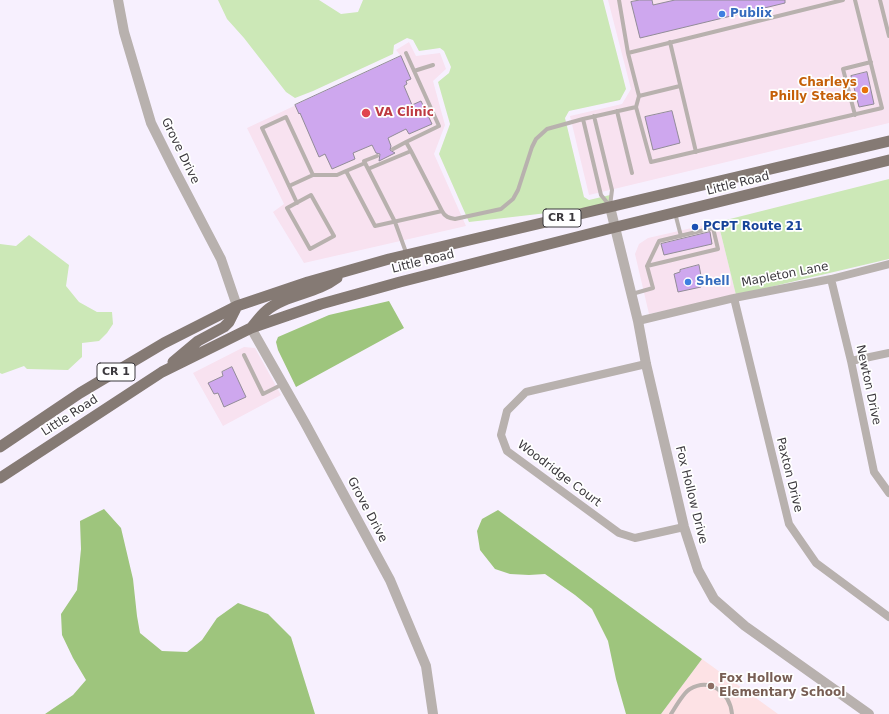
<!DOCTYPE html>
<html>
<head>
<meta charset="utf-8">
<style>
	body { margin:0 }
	canvas { display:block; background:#f7f0fe }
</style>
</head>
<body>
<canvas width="889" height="714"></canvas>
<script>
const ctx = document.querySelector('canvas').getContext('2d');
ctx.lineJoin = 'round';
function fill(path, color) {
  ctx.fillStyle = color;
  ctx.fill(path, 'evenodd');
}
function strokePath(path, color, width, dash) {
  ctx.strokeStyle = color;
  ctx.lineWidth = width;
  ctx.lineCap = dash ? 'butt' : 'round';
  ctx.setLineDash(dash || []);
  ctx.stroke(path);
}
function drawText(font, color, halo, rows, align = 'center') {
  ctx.font = font + ' "DejaVu Sans",sans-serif';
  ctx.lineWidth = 3.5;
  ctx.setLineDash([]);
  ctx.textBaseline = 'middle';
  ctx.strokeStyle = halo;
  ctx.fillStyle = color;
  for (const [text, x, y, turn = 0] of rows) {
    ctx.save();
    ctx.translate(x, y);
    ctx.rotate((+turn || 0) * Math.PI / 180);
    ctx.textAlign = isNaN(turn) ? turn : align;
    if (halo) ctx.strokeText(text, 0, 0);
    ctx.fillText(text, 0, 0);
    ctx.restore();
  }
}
fill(new Path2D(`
	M608 0H889V123L589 195 570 116 622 104 631 89Z
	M409 42 416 56 440 53 446 69 433 81 445 125 434 154 466 226 304 263 273 212 284 204 247 128 401 56 396 50Z
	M718 222 736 295 649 314 635 254 639 244 648 238Z
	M244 347 255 348 281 395 223 426 193 373Z`), '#f8e2f0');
fill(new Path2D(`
	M702 659 778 714H661Z`), '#fde2e5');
fill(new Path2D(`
	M218 0H319L341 14 358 12 363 0H603L626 89 620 100 569 111 565 118 584 197 589 200 610 195 612 201 582 209 469 222 439 154 450 124 438 82 449 73 451 67 444 51 440 48 419 51 413 40 407 38 394 45 393 54 313 91 295 98 286 92 244 38 227 19Z
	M889 179V259L736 295 718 222Z
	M29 235 69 265 66 286 79 302 97 312H112L113 324 107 333 99 341 82 343V357L68 370 27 369 24 366 2 374 0 373V244L16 246Z`), '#cce8b7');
fill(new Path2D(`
	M389 301 404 328 296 387 278 350 276 342 278 337 329 315Z
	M104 509 121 528 133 579 137 616 140 633 162 651 187 652 202 640 217 618 238 603 268 614 291 637 315 714H45L73 695 86 680 73 658 62 635 61 614 77 590 81 549 80 521Z
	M498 510 702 659 661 714H626L616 679 608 641 592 609 575 595 545 574 529 575 510 574 495 569 480 550 477 531 482 519Z`), '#9ec57d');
const building = new Path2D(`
	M640 0H652L653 5 675 0H785V3L640 38 631 2Z
	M401 56 411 79 406 81 407 84 404 86 412 105 421 101 432 124 409 134 406 129 388 138 391 146 390 150 395 153 379 161 380 154 376 153 372 145 353 153 355 159 332 169 325 154 319 157 300 113 299 114 295 105Z
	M867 72 874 104 859 107 851 76Z
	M672 111 680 143 653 150 645 117Z
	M710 232 712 244 664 255 661 244Z
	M699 265 701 276 699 277 701 287 678 292 674 274 680 272V270Z
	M232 367 246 397 224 407 218 393 214 394 208 383 223 376 222 372Z`);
fill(building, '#cea7ee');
strokePath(building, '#928c98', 1);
strokePath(new Path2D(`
	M619 0 628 53 639 96 636 107 651 162 882 108 855 0
	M880 0 889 36
	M670 42 696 152
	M628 53 843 0
	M414 71 433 65
	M639 96 680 86
	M617 111 632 173
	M855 115 843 69 871 62
	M594 116 612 190 610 206
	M583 119 601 195 610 206
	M393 149 406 142
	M411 151 442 211
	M377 156 364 161 395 222 407 255
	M365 163 346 171 375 226 442 211C445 217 449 218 455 219L501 209 513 199 518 190 532 147 536 139 547 129 583 119 636 107
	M368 169 411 151 406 142 439 126 406 53
	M313 175H337L346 171
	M289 186 313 175 286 117 262 128 297 203
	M311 195 334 236 310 249 287 208Z
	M675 213 681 236
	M632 294 653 288 647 266 718 249 713 228 659 241 647 266
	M244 355 263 394 283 384
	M671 714C675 708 683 693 690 689 710 677 730 693 732 714`), '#b8b1ae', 4);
strokePath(new Path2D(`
	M831 279 851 361 874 472 889 493
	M734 298 789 524 816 563 889 617
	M638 321 734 298 831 279 889 264
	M851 361 889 353
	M646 364 526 392 507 411 501 435 507 451 619 533 635 538 684 527`), '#b8b1ae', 8);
strokePath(new Path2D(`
	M118 0 124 32 151 123 173 167 221 259 237 306
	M610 207 638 321 646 364 684 527 698 570 714 599 745 626 869 714
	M251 328 305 423 390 580 426 666 433 714`), '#b8b1ae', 10);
strokePath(new Path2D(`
	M252 327C256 322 261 315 266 311 286 294 316 294 337 278
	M173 362 198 341 224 327 229 322 237 306
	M0 447 80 393 164 343 237 306 308 282 389 259 889 141
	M0 478 162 372 251 328 321 304 400 282 616 227 889 160`), '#857a74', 11);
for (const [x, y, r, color] of [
	[722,14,4,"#3f7fe0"],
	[865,90,4,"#e8710a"],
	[366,113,5,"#e0444e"],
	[695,227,4,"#1a4fb4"],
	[688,282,4,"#3f7fe0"],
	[711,686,4,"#8d6e63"]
]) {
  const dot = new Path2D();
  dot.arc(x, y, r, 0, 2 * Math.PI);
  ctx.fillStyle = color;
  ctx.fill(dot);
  strokePath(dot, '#fff', 1.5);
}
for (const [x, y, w] of [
	[562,218,38],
	[116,372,38]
]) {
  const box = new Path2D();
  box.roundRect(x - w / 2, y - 9, w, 18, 3);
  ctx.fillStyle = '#fff';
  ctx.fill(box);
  strokePath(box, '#3b383d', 1);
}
drawText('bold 11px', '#3b383d', null, [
	["CR 1",562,218],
	["CR 1",116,372]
]);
drawText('bold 12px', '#366cbe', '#fff', [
	["Publix",730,14],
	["Shell",696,282]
], 'left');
drawText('bold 12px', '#c56008', '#fff', [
	["Charleys",857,83],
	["Philly Steaks",857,97]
], 'right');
drawText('bold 12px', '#be3a42', '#fff', [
	["VA Clinic",375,113]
], 'left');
drawText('12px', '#3b383d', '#fff', [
	["Grove Drive",180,151,64],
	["Little Road",738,184,-14],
	["Little Road",423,262,-14],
	["Mapleton Lane",785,275,-11],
	["Newton Drive",868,385,78],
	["Little Road",70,416,-33],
	["Woodridge Court",559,474,37],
	["Paxton Drive",789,475,76],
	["Fox Hollow Drive",691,495,76],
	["Grove Drive",367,510,62]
]);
drawText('bold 12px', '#164399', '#fff', [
	["PCPT Route 21",703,227]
], 'left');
drawText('bold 12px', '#785e54', '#fff', [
	["Fox Hollow",719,679],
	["Elementary School",719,693]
], 'left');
</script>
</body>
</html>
